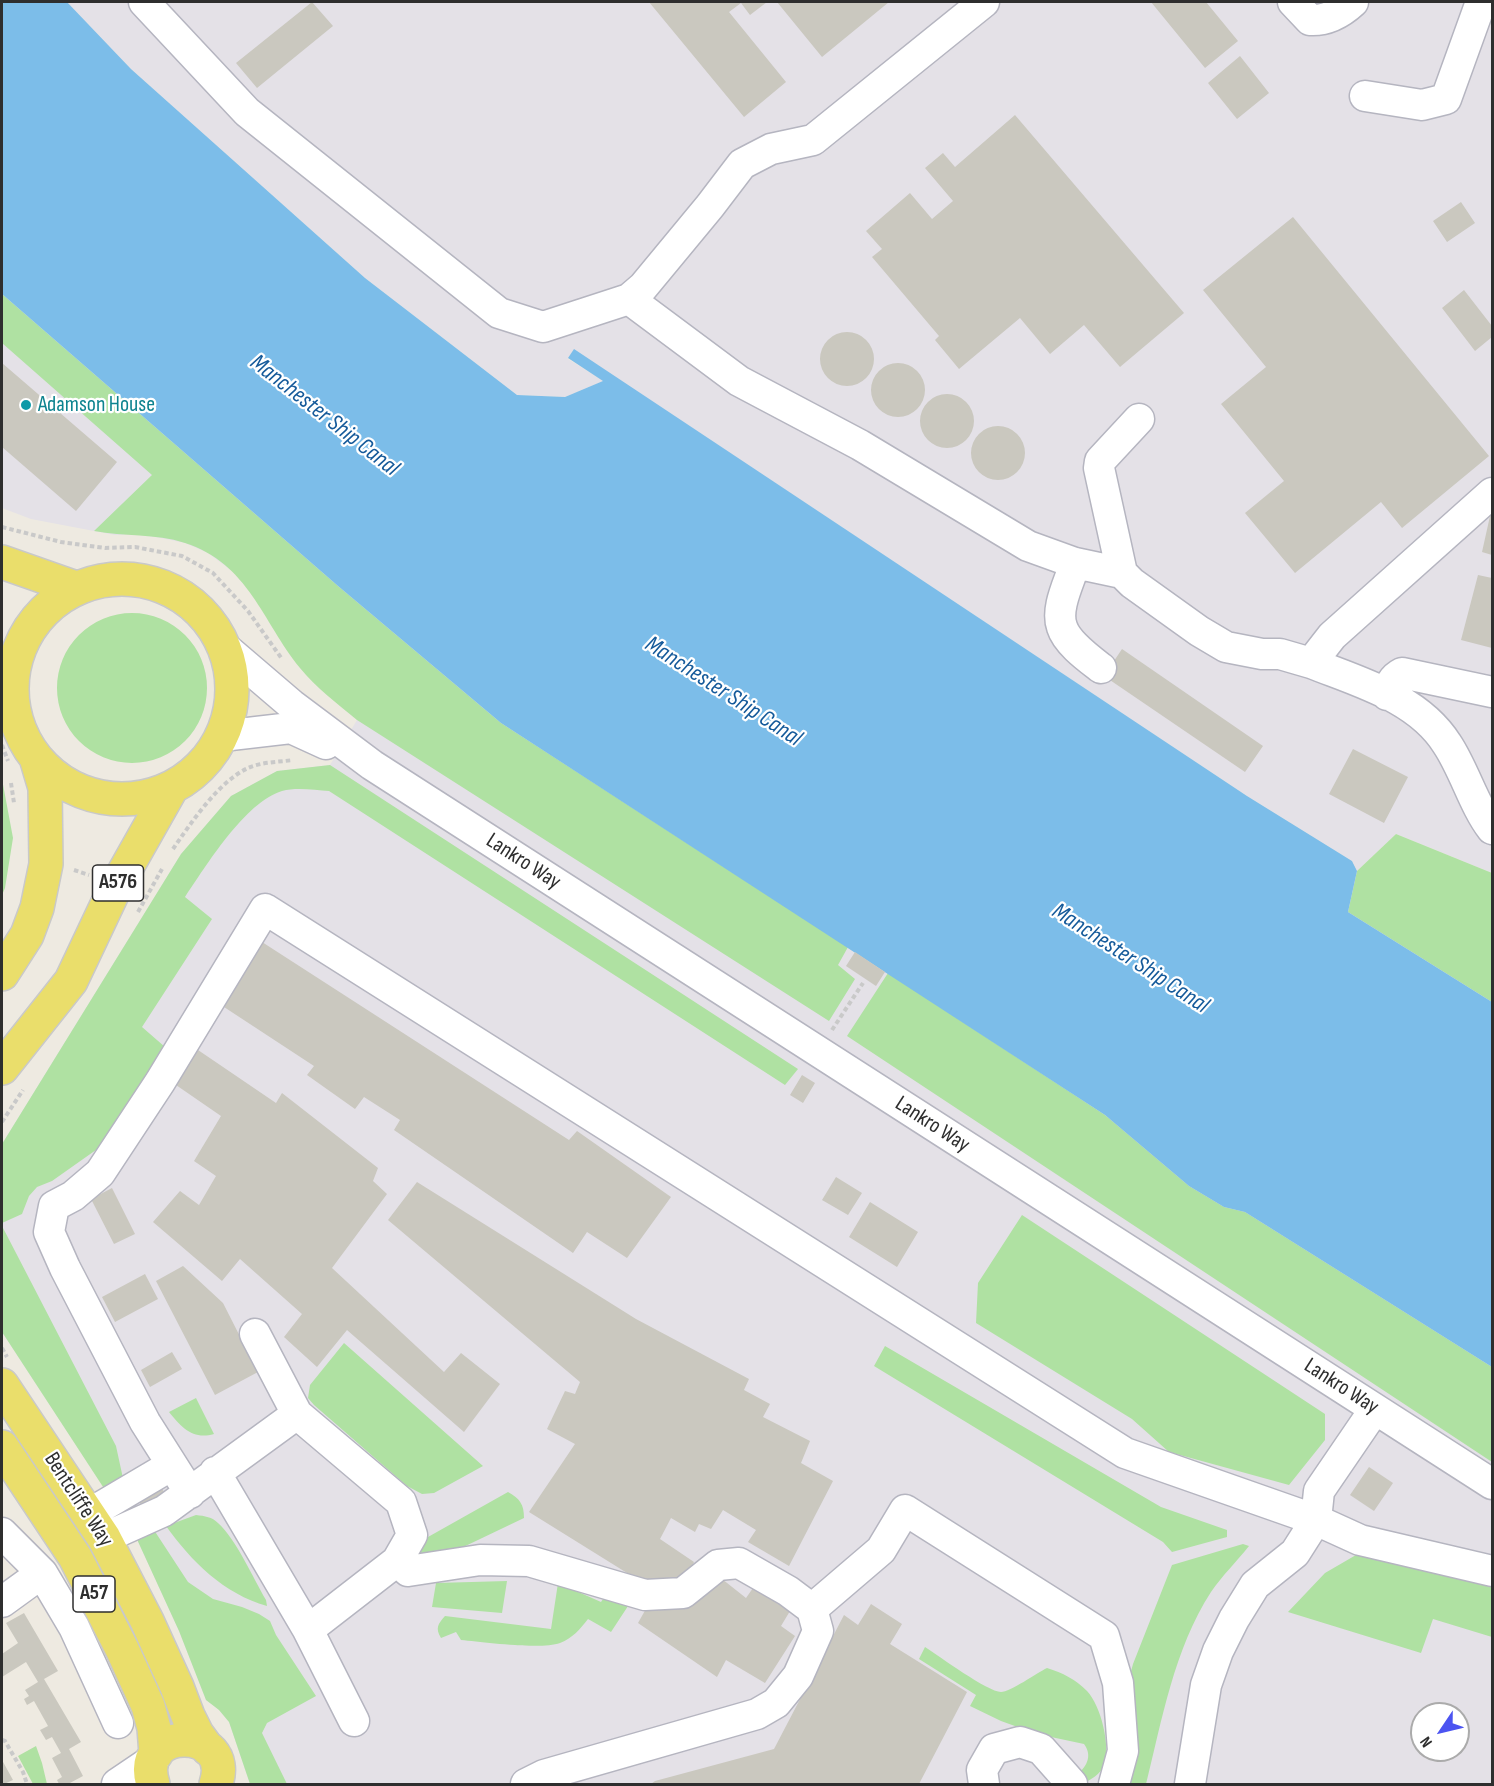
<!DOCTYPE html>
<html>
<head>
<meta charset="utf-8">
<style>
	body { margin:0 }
	#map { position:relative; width:1494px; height:1786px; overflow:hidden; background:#eeeae1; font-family:"Sofia Sans Condensed",sans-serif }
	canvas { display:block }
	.frame { position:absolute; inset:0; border:3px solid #2e2e2e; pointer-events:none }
	.north { position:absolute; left:1410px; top:1702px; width:60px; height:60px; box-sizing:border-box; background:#fff; border:2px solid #ababab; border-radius:50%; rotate:235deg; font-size:16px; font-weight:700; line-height:24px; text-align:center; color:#2e2e2e }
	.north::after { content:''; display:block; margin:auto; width:21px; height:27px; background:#4c54f1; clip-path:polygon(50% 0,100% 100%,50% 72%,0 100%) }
</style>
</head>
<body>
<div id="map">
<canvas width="1494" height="1786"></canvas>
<div class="frame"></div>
<div class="north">N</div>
</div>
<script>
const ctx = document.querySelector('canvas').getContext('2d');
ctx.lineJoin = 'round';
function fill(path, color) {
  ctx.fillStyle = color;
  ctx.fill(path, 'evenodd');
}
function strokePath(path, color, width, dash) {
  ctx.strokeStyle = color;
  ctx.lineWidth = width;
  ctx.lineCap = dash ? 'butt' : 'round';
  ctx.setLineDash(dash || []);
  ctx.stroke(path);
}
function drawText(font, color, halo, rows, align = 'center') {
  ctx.font = font + ' "Sofia Sans Condensed",sans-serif';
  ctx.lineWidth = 4.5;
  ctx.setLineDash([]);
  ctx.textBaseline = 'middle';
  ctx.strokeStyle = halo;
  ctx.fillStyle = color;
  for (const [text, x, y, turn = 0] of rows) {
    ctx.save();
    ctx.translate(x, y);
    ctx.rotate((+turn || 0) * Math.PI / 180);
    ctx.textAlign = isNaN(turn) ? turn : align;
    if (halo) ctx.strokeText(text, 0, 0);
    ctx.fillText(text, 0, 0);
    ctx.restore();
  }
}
fill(new Path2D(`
	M67 2H1492V873L1396 834 1357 871 1352 861 1247 796 574 350 568 359 604 381 565 397 517 395 365 278 131 69Z
	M2 294 338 586 501 723 1492 1367V1784H250L229 1722 219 1710 206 1700 179 1631 135 1535 2 1332V1144L181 854 231 796 277 771 330 765 357 720 320 689 300 668 254 595 232 571 208 553 185 543 161 538 137 534 115 535 31 519 2 508ZM1422 1714H1458V1750H1422Z`), '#e4e1e7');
fill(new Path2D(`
	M2 294 338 586 501 723 848 947 838 965 855 979 829 1021 357 720C338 704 316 688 300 668 262 621 249 564 185 543 155 533 124 537 94 531L152 475 2 343Z
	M57 688a75 75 0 1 1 150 0a75 75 0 1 1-150 0Z
	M330 765 798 1069 785 1085 329 791C315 790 296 787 282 791 245 802 206 866 185 897L212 919 142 1027 165 1047 103 1145 52 1181 37 1187 29 1196 22 1214 2 1223V1144L181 854 231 796 277 771Z
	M2 779 13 838 5 888 2 895Z
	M1396 834 1492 873V1002L1348 912 1357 871Z
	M888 973 1105 1115 1189 1186 1224 1207 1245 1212 1492 1367V1462L847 1036Z
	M1022 1215 1325 1414V1440L1289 1485 1169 1452 1132 1419 976 1323 978 1283Z
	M2 1226 116 1446 124 1483 107 1493 2 1332Z
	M344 1343 483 1466 434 1493 422 1494 407 1486 314 1405 308 1398 310 1385Z
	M885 1346 1161 1507 1227 1530V1537L1172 1552 1163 1542 874 1366Z
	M196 1398 214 1434C193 1440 182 1428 169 1412Z
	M508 1492C520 1499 524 1504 524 1518L434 1561 420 1555V1543L428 1537Z
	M196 1515C205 1516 212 1517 218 1523 236 1539 253 1578 266 1600L267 1606C224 1594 191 1561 166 1526Z
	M152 1527 188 1582 213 1599 242 1607 259 1614 270 1621 276 1635 316 1696 267 1723 262 1733 287 1784H250L229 1722 219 1710 206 1700 179 1631 135 1535Z
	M1243 1544 1249 1546C1237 1561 1222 1576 1211 1592 1174 1649 1162 1720 1146 1784H1118L1125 1693 1133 1664 1172 1565Z
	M1356 1555 1492 1586V1637L1433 1619 1421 1653 1288 1612 1325 1573Z
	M507 1581 502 1613 432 1607 436 1583Z
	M558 1583 601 1602 607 1593 630 1603 611 1632 588 1619C580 1629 573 1638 560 1643 540 1650 484 1642 461 1640L456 1632 441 1638C435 1628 438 1624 445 1616L551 1629Z
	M925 1647C939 1656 988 1692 1001 1692 1010 1692 1037 1673 1047 1668 1063 1673 1075 1679 1087 1691 1101 1706 1111 1746 1104 1766 1101 1773 1090 1781 1083 1783L1078 1774C1088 1765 1092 1755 1084 1744L1037 1734 1001 1721 970 1706 976 1695 919 1659Z
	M36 1746 42 1763 47 1784H33L18 1756Z`), '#afe1a2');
fill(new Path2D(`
	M2 2H67L131 69 365 278 517 395 565 397 603 381 568 358 574 349 1247 796 1352 861 1357 871 1348 912 1492 1002V1367L1245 1212 1224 1207 1189 1186 1105 1115 501 723 338 586 2 294Z`), '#7cbde9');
fill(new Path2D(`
	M312 2 333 26 257 88 236 63Z
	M649 2H767L750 15 741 3 729 12 786 82 744 117Z
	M777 2H889L822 57Z
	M1151 2H1206L1238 41 1205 68Z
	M1240 56 1269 93 1237 119 1208 83Z
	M1015 115 1184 313 1120 367 1084 325 1050 354 1020 318 959 369 935 340 939 336 872 257 882 249 866 231 910 193 932 219 953 201 925 168 943 153 955 167Z
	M1461 202 1475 223 1447 242 1433 221Z
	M1293 217 1489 456 1402 528 1381 502 1295 573 1245 513 1284 481 1221 404 1266 367 1203 290Z
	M1464 290 1492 326V337L1475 351 1442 308Z
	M820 359a27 27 0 1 1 54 0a27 27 0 1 1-54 0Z
	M871 390a27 27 0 1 1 54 0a27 27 0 1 1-54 0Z
	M2 363 117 462 76 511 2 447Z
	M920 421a27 27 0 1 1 54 0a27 27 0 1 1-54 0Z
	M971 453a27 27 0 1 1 54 0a27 27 0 1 1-54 0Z
	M1492 507V555L1482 552Z
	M1478 575 1492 578V648L1461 640Z
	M1122 649 1263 746 1245 772 1104 676Z
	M1353 749 1408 777 1384 823 1329 794Z
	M262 942 569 1140 577 1131 671 1197 627 1258 587 1232 573 1253 394 1130 400 1120 364 1097 355 1109 307 1075 314 1066 224 1007Z
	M855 952 885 972 876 986 846 966Z
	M198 1050 276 1103 282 1093 378 1168 373 1181 387 1194 332 1268 444 1372 461 1353 500 1384 464 1432 347 1330 317 1367 284 1337 302 1314 240 1259 222 1281 153 1222 180 1191 199 1205 216 1176 194 1161 221 1116 176 1085Z
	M802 1075 815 1083 803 1103 790 1095Z
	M836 1177 862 1193 848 1215 822 1200Z
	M417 1182 636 1319 749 1379 744 1390 770 1404 763 1417 810 1441 801 1463 833 1481 789 1566 748 1542 756 1530 723 1510 711 1529 699 1524 695 1532 671 1518 660 1539 694 1562 687 1578 711 1591 722 1579 746 1598 753 1588 790 1611 781 1626 795 1636 765 1683 726 1660 717 1677 638 1623 656 1591 529 1512 575 1444 547 1429 565 1391 575 1394 580 1382 388 1220Z
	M112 1188 135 1234 114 1244 91 1199Z
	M870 1202 918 1232 897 1267 849 1237Z
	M183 1266 223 1303 258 1372 215 1395 156 1281Z
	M145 1274 158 1299 115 1322 102 1297Z
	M172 1352 182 1369 150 1387 141 1370Z
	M1369 1467 1393 1483 1374 1511 1350 1495Z
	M160 1485 167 1497 144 1510 137 1498Z
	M871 1604 902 1624 890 1644 967 1692 919 1784H651L655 1781 774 1749 844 1615 858 1625Z
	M24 1613 58 1671 44 1679 81 1742 69 1749 83 1776 68 1784H59L57 1780 62 1777 52 1758 61 1753 52 1737 46 1740 40 1730 48 1726 34 1701 27 1705 24 1699 29 1696 25 1690 38 1682 26 1662 2 1677V1654L18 1643 6 1623Z
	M2 1760 13 1780 4 1784H2Z`), '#cac8bf');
const minor = new Path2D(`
	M144 2 247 112 499 313 543 327 629 299 643 287 710 206 742 164 771 149 813 140 984 2
	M1293 2 1310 20C1327 21 1341 13 1353 2
	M1365 96 1422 105 1446 99 1481 2
	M629 299 739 381 860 445 1028 546 1075 563 1122 573
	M1139 419 1100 461 1099 468 1122 573 1132 583 1199 631 1226 647 1262 654H1280L1311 663 1332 636 1492 493
	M1075 563C1070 581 1055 608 1062 627 1067 643 1088 658 1101 668
	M223 646 292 705 372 765 1492 1484
	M1311 663C1359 682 1418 698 1447 744 1464 769 1474 806 1492 829
	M1387 695C1390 685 1392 678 1402 673L1492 692
	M222 736 291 728 326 744
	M255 1334 297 1414
	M190 1493 145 1422 65 1268 49 1232 54 1206 73 1196 100 1173 160 1082 265 909 1125 1453 1316 1520 1360 1540 1492 1571
	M89 1514 172 1465
	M2 1533 42 1573 74 1627 118 1723
	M104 1538 164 1511 297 1414 401 1502 412 1535 397 1561 308 1630 215 1472
	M397 1561 408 1571 480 1560 529 1561 645 1595 683 1593 718 1565 739 1563 788 1591 812 1609 818 1631 798 1676 776 1703 757 1714 544 1775 526 1784
	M2 1602 42 1573
	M812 1609 881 1550 905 1510 1104 1636 1118 1683 1123 1751 1114 1784
	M308 1630 354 1721
	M117 1784 154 1759
	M984 1784 982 1770 994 1749 1020 1742 1041 1749 1072 1784
	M1190 1784 1206 1685 1218 1651 1234 1619 1255 1585 1295 1553 1316 1520 1319 1491 1375 1409`);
const major = new Path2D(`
	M2 562 76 588
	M12 689a110 110 0 1 1 220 0a110 110 0 1 1-220 0Z
	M2 974 27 935 37 908 46 864 45 788 37 761
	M2 1068 71 981 114 890 171 789
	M2 1385 104 1538 147 1621 177 1687 188 1716 197 1734 208 1749
	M2 1447 75 1557 122 1649 148 1706 154 1728 156 1754
	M153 1784C134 1725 235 1726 216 1784`);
strokePath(minor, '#b5b5c0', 33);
strokePath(major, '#c9c9c9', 36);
strokePath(new Path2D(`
	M2 527 61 542 105 548 135 547 182 556 213 573 248 611 282 659
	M2 745 8 761
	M11 783 14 803
	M173 849C191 823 218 782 248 768 261 762 279 762 293 760
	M74 870 89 875
	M138 912 162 869
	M832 1030 863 983
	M2 1122 23 1090
	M2 1348 7 1357
	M2 1740 5 1741 23 1772 27 1784`), '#c9c9c9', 4, [4.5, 3]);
strokePath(minor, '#fff', 30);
strokePath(major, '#eade6b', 33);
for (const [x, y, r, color] of [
	[26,405,6,"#0f9aa8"]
]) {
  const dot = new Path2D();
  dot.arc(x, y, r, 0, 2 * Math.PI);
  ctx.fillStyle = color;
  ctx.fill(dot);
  strokePath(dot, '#fff', 2);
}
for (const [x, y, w] of [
	[118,883,51],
	[94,1594,42]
]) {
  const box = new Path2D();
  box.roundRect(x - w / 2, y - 18, w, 36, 4.5);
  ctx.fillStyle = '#fff';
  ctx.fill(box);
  strokePath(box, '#2e2e2e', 1.5);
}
drawText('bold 21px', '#2e2e2e', null, [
	["A576",118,883],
	["A57",94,1594]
]);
drawText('22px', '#0d838f', '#fff', [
	["Adamson House",38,405]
], 'left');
drawText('22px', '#2e2e2e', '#fff', [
	["Lankro Way",523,862,33],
	["Lankro Way",932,1125,33],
	["Lankro Way",1341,1387,33],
	["Bentcliffe Way",78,1500,57]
]);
drawText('italic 24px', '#155a9a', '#fff', [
	["Manchester Ship Canal",324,416,38],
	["Manchester Ship Canal",723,692,33],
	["Manchester Ship Canal",1130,959,33]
]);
</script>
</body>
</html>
